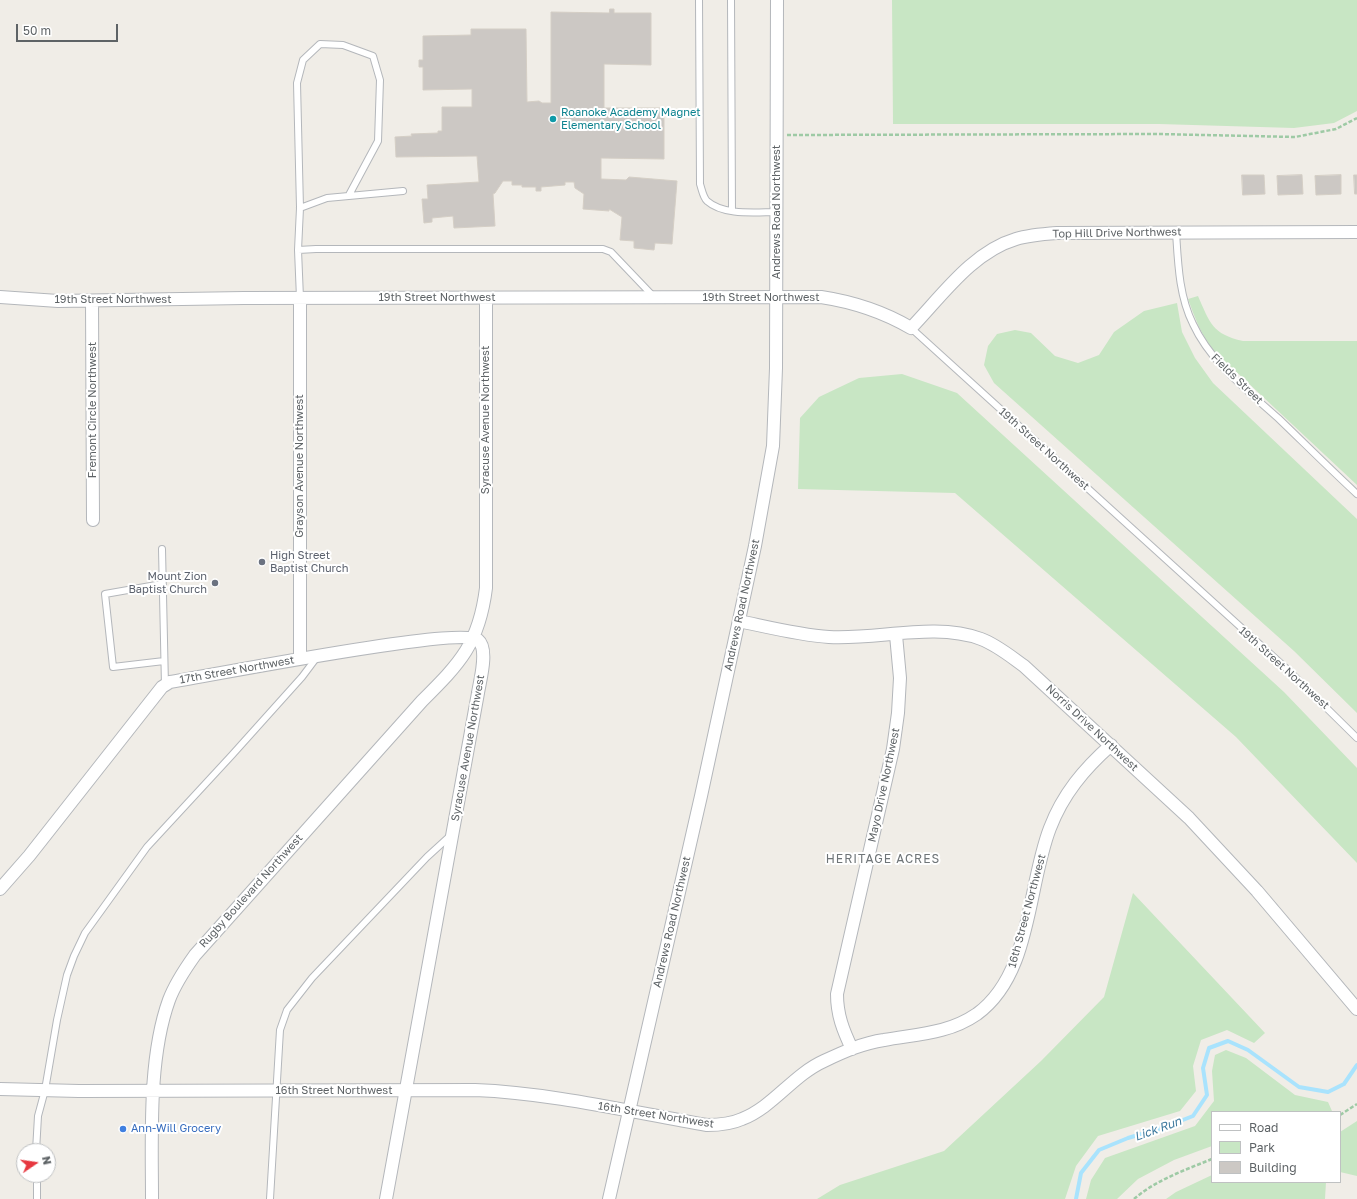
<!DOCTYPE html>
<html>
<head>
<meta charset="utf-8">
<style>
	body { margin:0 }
	#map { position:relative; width:1357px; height:1199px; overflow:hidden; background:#f0ede7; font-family:"Golos Text",sans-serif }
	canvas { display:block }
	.legend { position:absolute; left:1211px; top:1111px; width:130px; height:72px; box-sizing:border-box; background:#fff; border:1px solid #bfc1c2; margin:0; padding:5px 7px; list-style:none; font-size:12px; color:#5e6366 }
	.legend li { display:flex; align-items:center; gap:8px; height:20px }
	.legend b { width:20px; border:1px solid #bfc1c2 }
	.north { position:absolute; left:16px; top:1143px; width:40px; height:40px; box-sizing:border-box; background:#fff; border:1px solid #bfc1c2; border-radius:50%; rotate:77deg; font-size:11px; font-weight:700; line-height:16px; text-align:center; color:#5e6366 }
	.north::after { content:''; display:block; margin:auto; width:14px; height:18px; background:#e6373f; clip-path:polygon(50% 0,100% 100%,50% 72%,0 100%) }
	.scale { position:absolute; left:16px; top:24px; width:102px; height:18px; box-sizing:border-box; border:2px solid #5e6366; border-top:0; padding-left:5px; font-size:12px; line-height:14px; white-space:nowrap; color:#5e6366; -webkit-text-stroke:3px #fff; paint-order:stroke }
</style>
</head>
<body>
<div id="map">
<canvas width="1357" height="1199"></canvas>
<ul class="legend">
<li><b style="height:5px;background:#fff"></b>Road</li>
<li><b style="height:11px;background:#c8e6c4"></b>Park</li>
<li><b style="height:11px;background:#ccc8c4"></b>Building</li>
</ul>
<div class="north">N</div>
<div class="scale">50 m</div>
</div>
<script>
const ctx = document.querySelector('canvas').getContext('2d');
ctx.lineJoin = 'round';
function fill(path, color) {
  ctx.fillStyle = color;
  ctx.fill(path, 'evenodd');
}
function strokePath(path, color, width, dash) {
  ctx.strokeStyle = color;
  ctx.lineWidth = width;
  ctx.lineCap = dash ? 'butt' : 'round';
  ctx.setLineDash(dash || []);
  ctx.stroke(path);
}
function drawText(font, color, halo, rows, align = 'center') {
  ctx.font = font + ' "Golos Text",sans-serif';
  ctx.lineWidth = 4;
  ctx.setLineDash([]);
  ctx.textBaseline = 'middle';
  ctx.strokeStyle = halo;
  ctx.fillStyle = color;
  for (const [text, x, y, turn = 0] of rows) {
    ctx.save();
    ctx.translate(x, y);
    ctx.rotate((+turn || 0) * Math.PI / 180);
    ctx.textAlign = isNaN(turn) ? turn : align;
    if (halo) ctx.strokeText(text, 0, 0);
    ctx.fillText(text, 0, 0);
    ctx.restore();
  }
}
fill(new Path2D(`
	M892 0H1357V111L1334 123 1294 128 1159 124H893Z
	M1198 296C1210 323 1212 334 1243 341H1357V485L1214 351C1201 335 1195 318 1188 299Z
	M1177 303 1182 332 1195 358 1213 383 1357 519V713L1294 651 994 383 984 365 988 346 997 334 1015 330 1031 333 1055 356 1078 363 1099 355 1114 332 1144 311Z
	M902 374 957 393 1284 692 1357 768V863L1236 737 955 493 798 489 800 418 819 397 859 378Z
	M1133 893 1265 1033 1254 1043 1227 1030 1201 1040 1193 1066 1196 1091 1180 1111 1098 1136 1076 1166 1065 1199H817L840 1185 944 1151 1041 1061 1104 997Z
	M1226 1050 1246 1058 1295 1095 1328 1102 1332 1111 1212 1112V1146L1174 1160 1138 1179 1117 1199H1086L1091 1180 1105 1158 1195 1126 1214 1101 1212 1071 1215 1055Z
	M1357 1121V1176L1340 1172V1132Z
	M1212 1175V1182H1326L1325 1199H1166L1176 1192Z`), '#c8e6c4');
strokePath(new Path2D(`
	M1076 1199 1081 1173 1099 1150 1128 1138 1165 1127 1193 1116 1207 1095 1203 1068 1209 1048 1228 1041 1248 1050 1299 1087 1328 1092 1344 1084 1357 1065`), '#a9e3fd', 4);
const building = new Path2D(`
	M610 9H614V13H651V65L604 64V108H664V159L601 158V179L626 180 629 177 677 181 672 244 655 243 654 250 634 248V241L620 240 622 217 609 209V211L583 209 584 194 575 188 574 182H565V185L541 187V191H536V187H522V185H512V181H503L495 193 493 194 495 226 454 228 453 216 432 218V222L424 223 422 199H428L427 185 479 182 477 156 396 157 395 137 412 136 411 134 438 133V131H442V107H472V89L423 90V67H419V60H423V36L471 35V29H526L527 102 539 101 542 103H551V12L609 13Z
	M1242 175H1264L1265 194 1243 195Z
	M1302 175 1303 194 1278 195 1277 176Z
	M1341 175V194L1316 195 1315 176Z
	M1354 175H1357V194H1355Z`);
fill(building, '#ccc8c4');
strokePath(building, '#d4cec5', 1);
const service = new Path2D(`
	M699 0 700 184C702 190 703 197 707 201 724 216 756 212 777 212
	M731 0 732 211
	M300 208 327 198 403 191
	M1176 232C1178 263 1179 296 1193 324 1211 363 1247 390 1278 418 1304 443 1330 469 1357 494
	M298 250 316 249H603L611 252 653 296
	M300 298 298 250 300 208 297 83 303 60 320 44 343 45 373 56 380 80 378 141 349 195
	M911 328 1288 670 1357 738
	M162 549 165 686
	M162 584 105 594 113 667 164 661
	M36 1151 38 1116 45 1090 57 1020 67 975 74 956 85 933 147 847 232 755 302 677 317 657
	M37 1175V1199
	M270 1199 280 1030 287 1010 312 978 427 857 450 836`);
const minor = new Path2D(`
	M0 297 58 301 244 298 821 297C854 302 882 311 911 328 941 297 972 252 1016 239 1029 235 1044 234 1058 233L1357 232
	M300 298V659
	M92 301 93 520
	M739 621C768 627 799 635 829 637 878 640 934 622 981 639 997 645 1010 656 1024 666L1189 818 1257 891 1357 1009
	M0 889 29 856 162 687 170 682C208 676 460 626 478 640 489 649 480 680 478 693L386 1199
	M852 1049C843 1030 837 1015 837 994L893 749 898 713 900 678 896 635
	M0 1089 79 1091 475 1090C552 1093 631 1112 707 1125 719 1125 731 1124 742 1119 773 1107 793 1075 824 1061 843 1052 863 1043 884 1040 917 1034 948 1034 977 1014 1032 974 1027 887 1050 828 1063 794 1084 769 1111 745
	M152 1199C152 1137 148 1058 169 1000 175 984 185 969 195 955L422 701C460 663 479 644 486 588V298
	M609 1199 701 796 755 546 773 446 776 368 777 0`);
strokePath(service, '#b4b7bb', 8);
strokePath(minor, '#b4b7bb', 14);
strokePath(new Path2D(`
	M787 135 1158 134 1295 137 1336 129 1357 118
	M1340 1115 1357 1104
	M1134 1199C1156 1180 1185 1170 1212 1159`), '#9ecaa5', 2.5, [4, 2]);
strokePath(service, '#fff', 6);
strokePath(minor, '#fff', 12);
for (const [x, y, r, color] of [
	[553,119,4,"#0f9aa8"],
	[262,562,4,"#6b7280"],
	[215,583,4,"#6b7280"],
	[123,1129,4,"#3f7fe0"]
]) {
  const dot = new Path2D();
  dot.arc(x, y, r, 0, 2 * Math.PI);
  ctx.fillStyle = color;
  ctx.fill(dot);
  strokePath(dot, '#fff', 1.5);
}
drawText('11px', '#0d838f', '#fff', [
	["Roanoke Academy Magnet",561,113],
	["Elementary School",561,126]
], 'left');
drawText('11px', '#5e6366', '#fff', [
	["Andrews Road Northwest",777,212,-90],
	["Top Hill Drive Northwest",1117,233,-1],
	["19th Street Northwest",437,298],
	["19th Street Northwest",761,298],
	["19th Street Northwest",113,300],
	["Fields Street",1237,379,44],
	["Fremont Circle Northwest",93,410,-90],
	["Syracuse Avenue Northwest",486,420,-90],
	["19th Street Northwest",1044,449,42],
	["Grayson Avenue Northwest",300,466,-90],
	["Andrews Road Northwest",742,605,-78],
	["19th Street Northwest",1284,668,42],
	["17th Street Northwest",237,670,-10],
	["Norris Drive Northwest",1092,728,43],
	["Syracuse Avenue Northwest",468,748,-80],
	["Mayo Drive Northwest",884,785,-78],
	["Rugby Boulevard Northwest",251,891,-48],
	["16th Street Northwest",1027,911,-75],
	["Andrews Road Northwest",672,922,-77],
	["16th Street Northwest",334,1091],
	["16th Street Northwest",656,1115,9]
]);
drawText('11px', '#5b616d', '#fff', [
	["High Street",270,556],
	["Baptist Church",270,569],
	["Mount Zion",207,577,"right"],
	["Baptist Church",207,590,"right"]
], 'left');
drawText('11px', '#366cbe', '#fff', [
	["Ann-Will Grocery",131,1129]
], 'left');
ctx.letterSpacing = '1px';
drawText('12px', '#6f7578', '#fff', [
	["HERITAGE ACRES",883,859]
]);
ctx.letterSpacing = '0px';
drawText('italic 12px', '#3f7a9f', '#fff', [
	["Lick Run",1158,1129,-20]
]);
</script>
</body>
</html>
